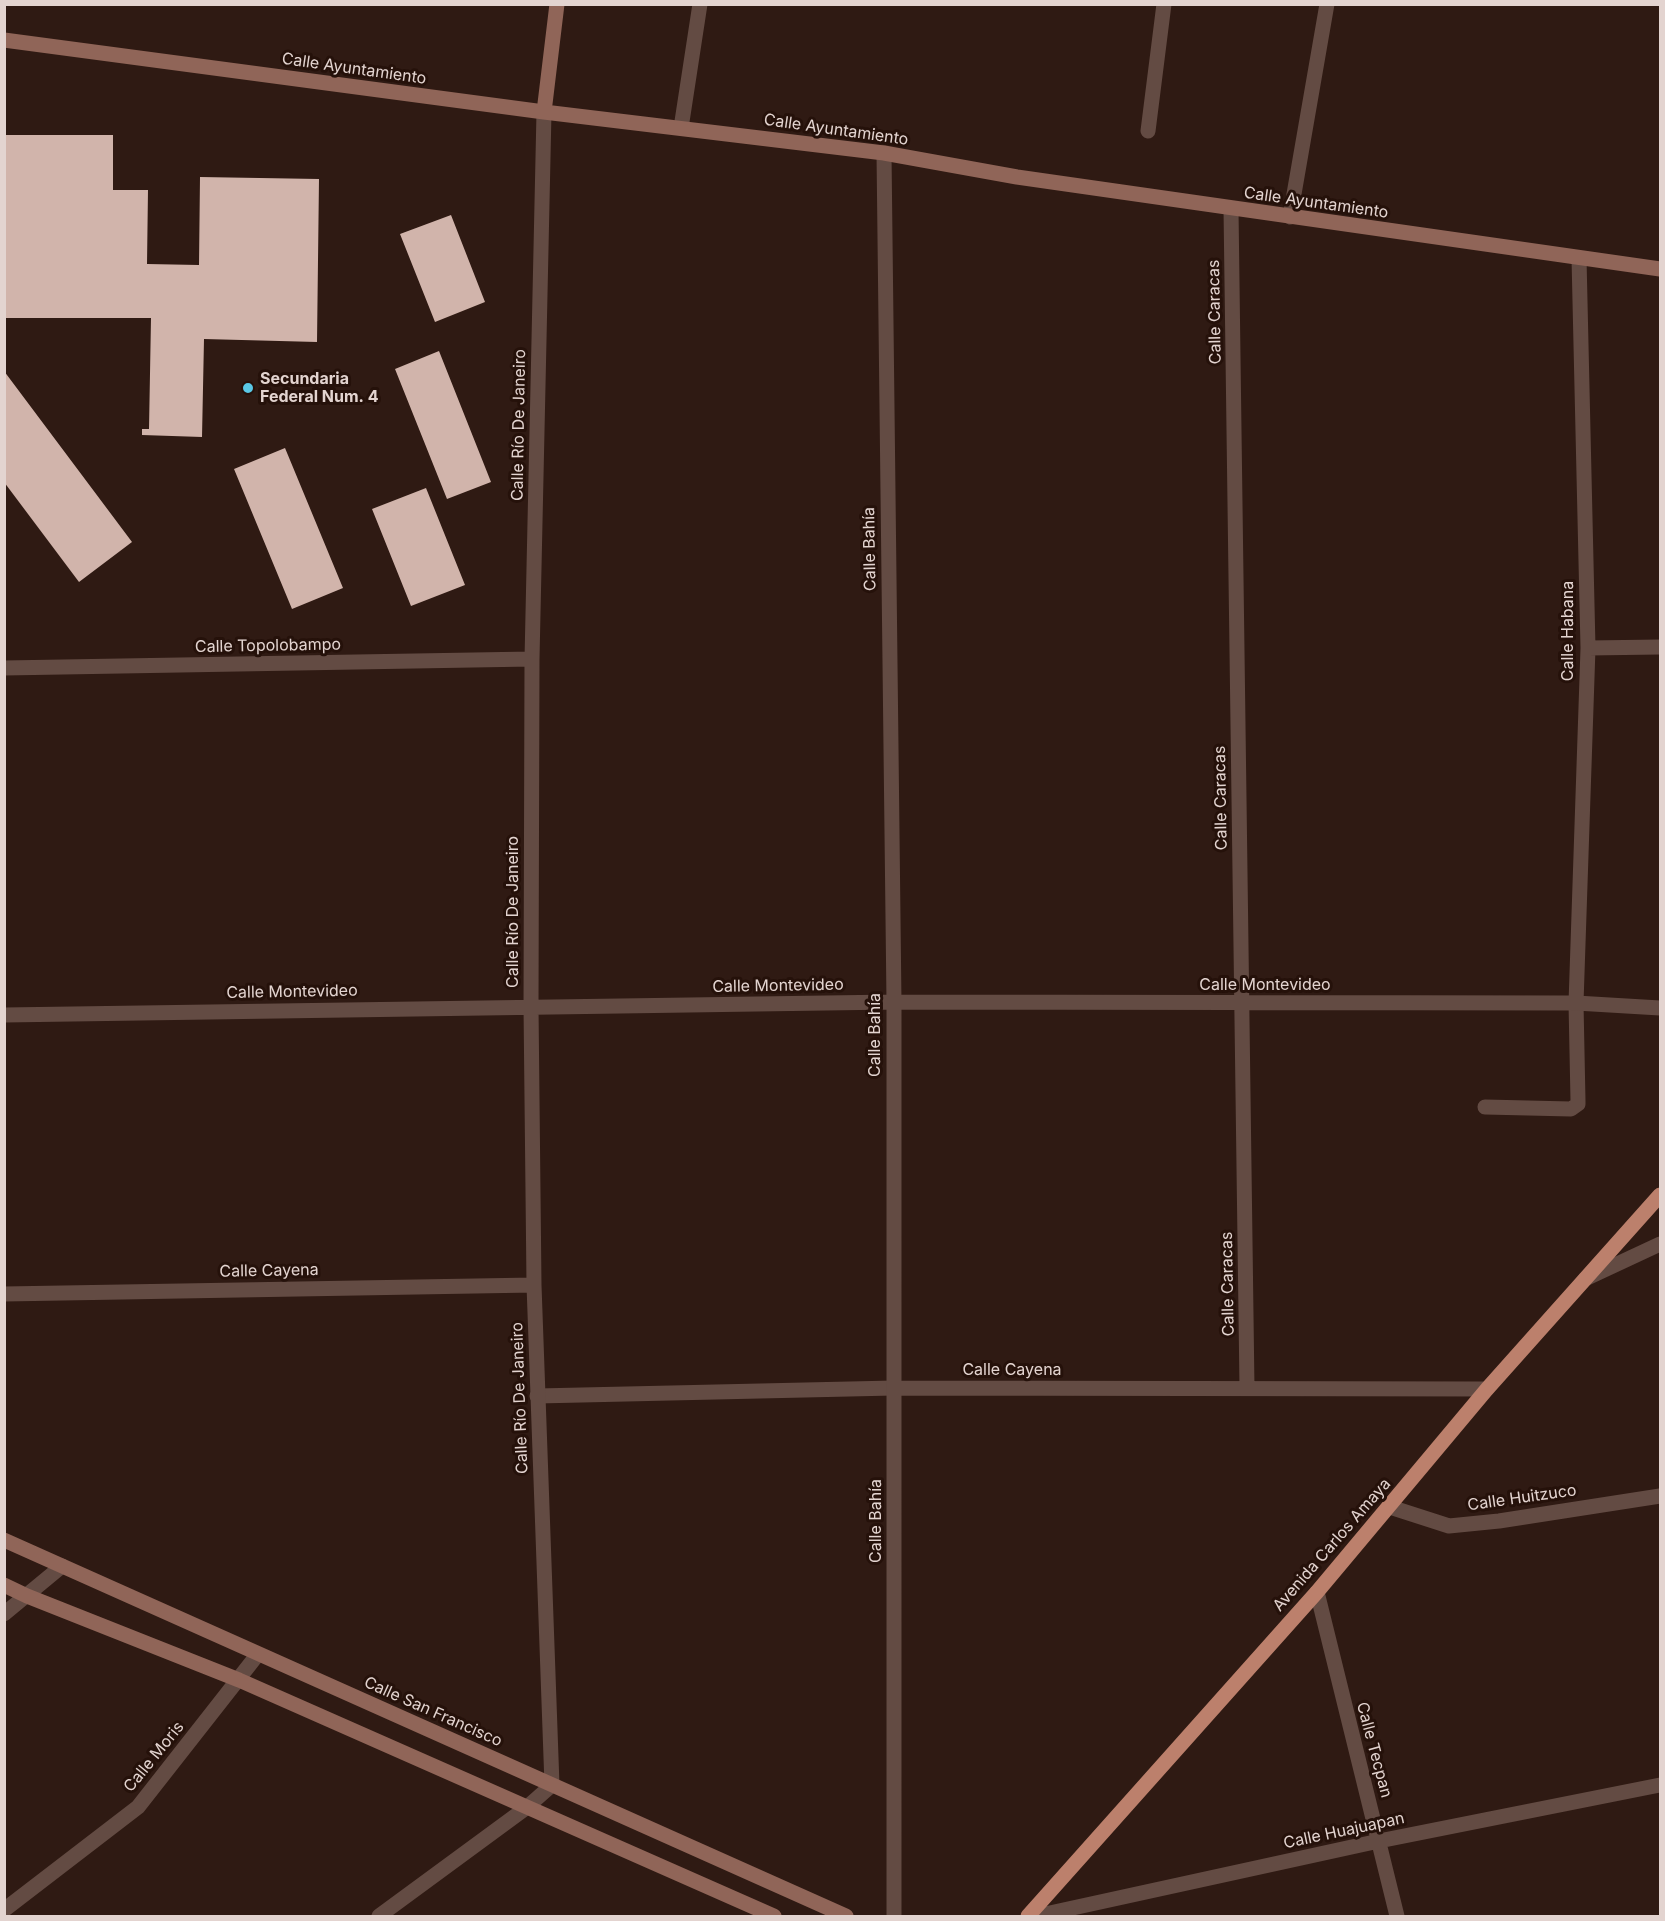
<!DOCTYPE html>
<html>
<head>
<meta charset="utf-8">
<style>
	body { margin:0 }
	#map { position:relative; width:1665px; height:1921px; overflow:hidden; background:#2f1a13; font-family:Inter,sans-serif }
	canvas { display:block }
	.frame { position:absolute; inset:0; border:6px solid #e3d4d0; pointer-events:none }
</style>
</head>
<body>
<div id="map">
<canvas width="1665" height="1921"></canvas>
<div class="frame"></div>
</div>
<script>
const ctx = document.querySelector('canvas').getContext('2d');
ctx.lineJoin = 'round';
function fill(path, color) {
  ctx.fillStyle = color;
  ctx.fill(path, 'evenodd');
}
function strokePath(path, color, width, dash) {
  ctx.strokeStyle = color;
  ctx.lineWidth = width;
  ctx.lineCap = dash ? 'butt' : 'round';
  ctx.setLineDash(dash || []);
  ctx.stroke(path);
}
function drawText(font, color, halo, rows, align = 'center') {
  ctx.font = font + ' Inter,sans-serif';
  ctx.lineWidth = 6;
  ctx.setLineDash([]);
  ctx.textBaseline = 'middle';
  ctx.strokeStyle = halo;
  ctx.fillStyle = color;
  for (const [text, x, y, turn = 0] of rows) {
    ctx.save();
    ctx.translate(x, y);
    ctx.rotate((+turn || 0) * Math.PI / 180);
    ctx.textAlign = isNaN(turn) ? turn : align;
    if (halo) ctx.strokeText(text, 0, 0);
    ctx.fillText(text, 0, 0);
    ctx.restore();
  }
}
fill(new Path2D(`
	M4 135H113V190H148L147 264 199 265 200 177 319 179 317 342 204 339 202 437 142 435V429H149L151 318H4Z
	M451 215 485 302 435 322 400 234Z
	M439 351 491 482 447 499 395 369Z
	M4 371 132 542 79 582 4 482Z
	M285 448 343 588 292 609 234 469Z
	M426 488 465 585 411 606 372 509Z`), '#d1b4ab');
strokePath(new Path2D(`
	M681 128 700 4
	M1148 131 1164 4
	M1290 217 1327 4
	M1485 1107 1571 1109 1578 1104V1101L1576 1003
	M537 1396 894 1388`), '#634b43', 15);
strokePath(new Path2D(`
	M884 153 894 1002V1916
	M1231 209 1247 1388
	M1588 648 1660 647
	M4 668 532 659
	M1576 1003 1588 648 1579 258
	M4 1015 894 1002 1576 1003 1660 1008
	M1585 1279 1660 1244
	M4 1294 534 1285
	M894 1388 1487 1389
	M1390 1507 1449 1526 1499 1521 1660 1496
	M1317 1592 1397 1916
	M4 1614 62 1566
	M4 1910 138 1807 258 1654
	M379 1916 526 1808 552 1785 534 1285 531 1006 532 659 544 112
	M1036 1916 1379 1841 1660 1785`), '#634b43', 15);
strokePath(new Path2D(`
	M4 40 544 112 884 153 1017 177 1660 269
	M544 112 557 4
	M4 1540 846 1916
	M4 1585 27 1596 239 1680 774 1916`), '#906558', 15);
strokePath(new Path2D(`
	M1028 1916 1317 1592 1487 1389 1660 1195`), '#bc806c', 15);
for (const [x, y, r, color] of [
	[248,388,6,"#5ac8e6"]
]) {
  const dot = new Path2D();
  dot.arc(x, y, r, 0, 2 * Math.PI);
  ctx.fillStyle = color;
  ctx.fill(dot);
  strokePath(dot, '#25110a', 2);
}
drawText('16px', '#e3d4d0', '#25110a', [
	["Calle Ayuntamiento",354,69,8],
	["Calle Ayuntamiento",836,130,8],
	["Calle Ayuntamiento",1316,203,8],
	["Calle Caracas",1215,312,-91],
	["Calle Río De Janeiro",519,425,-89],
	["Calle Bahía",870,549,-91],
	["Calle Habana",1568,631,-90],
	["Calle Topolobampo",268,646,-1],
	["Calle Caracas",1221,798,-91],
	["Calle Río De Janeiro",513,912,-90],
	["Calle Montevideo",1265,985],
	["Calle Montevideo",778,986,-1],
	["Calle Montevideo",292,992,-1],
	["Calle Bahía",875,1035,-90],
	["Calle Cayena",269,1271,-1],
	["Calle Caracas",1228,1284,-91],
	["Calle Cayena",1012,1370],
	["Calle Río De Janeiro",520,1398,-92],
	["Calle Huitzuco",1522,1498,-8],
	["Calle Bahía",876,1521,-90],
	["Avenida Carlos Amaya",1332,1545,-49],
	["Calle San Francisco",433,1712,24],
	["Calle Tecpan",1374,1750,75],
	["Calle Moris",154,1757,-51],
	["Calle Huajuapan",1344,1831,-12]
]);
drawText('bold 16px', '#e3d4d0', '#25110a', [
	["Secundaria",260,379],
	["Federal Num. 4",260,397]
], 'left');
</script>
</body>
</html>
